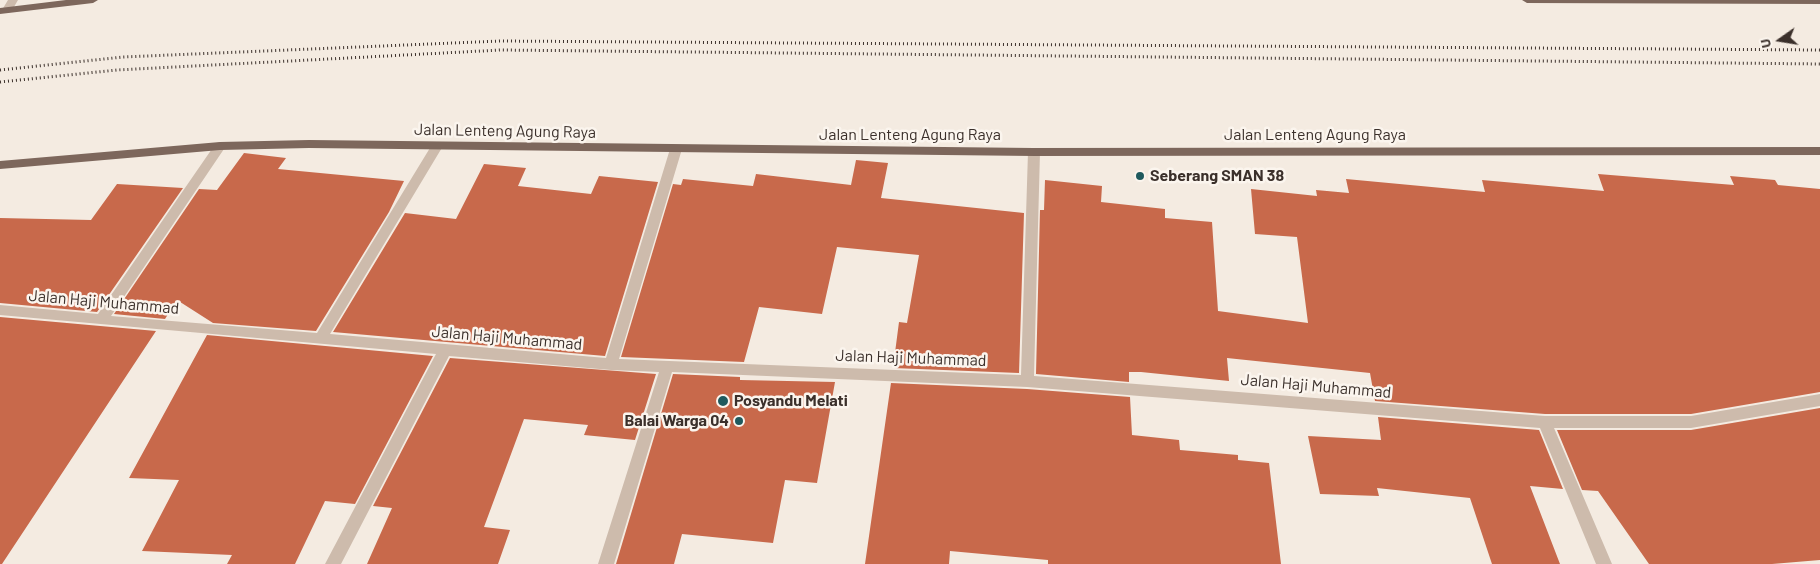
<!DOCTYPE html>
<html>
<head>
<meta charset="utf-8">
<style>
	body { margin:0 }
	#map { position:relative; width:1820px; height:564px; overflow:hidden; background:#f4ebe1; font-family:Barlow,sans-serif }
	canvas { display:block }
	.north { position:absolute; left:1755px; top:15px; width:50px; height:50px; -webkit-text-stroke:4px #fbf5ee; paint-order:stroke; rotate:257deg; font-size:14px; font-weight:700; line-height:20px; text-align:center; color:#3b302b }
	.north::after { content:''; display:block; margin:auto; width:18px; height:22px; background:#3b302b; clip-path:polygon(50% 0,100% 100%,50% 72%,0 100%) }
</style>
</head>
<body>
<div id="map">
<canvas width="1820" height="564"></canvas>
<div class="north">U</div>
</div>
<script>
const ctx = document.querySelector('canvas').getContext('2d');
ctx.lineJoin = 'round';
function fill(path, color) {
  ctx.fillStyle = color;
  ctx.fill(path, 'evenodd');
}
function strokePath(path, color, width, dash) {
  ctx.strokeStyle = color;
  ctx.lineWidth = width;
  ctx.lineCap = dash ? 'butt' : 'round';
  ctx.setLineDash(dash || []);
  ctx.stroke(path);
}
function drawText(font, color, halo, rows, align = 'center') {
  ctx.font = font + ' Barlow,sans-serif';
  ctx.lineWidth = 5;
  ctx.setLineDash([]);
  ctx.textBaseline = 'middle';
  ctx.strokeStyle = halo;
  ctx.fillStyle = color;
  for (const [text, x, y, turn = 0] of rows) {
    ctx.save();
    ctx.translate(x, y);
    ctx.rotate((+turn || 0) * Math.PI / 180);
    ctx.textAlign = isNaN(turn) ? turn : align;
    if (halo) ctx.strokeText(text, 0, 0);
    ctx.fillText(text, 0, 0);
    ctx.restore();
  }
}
fill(new Path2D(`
	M244 153 286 158 278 169 404 181 389 212 316 331 213 323 177 300 165 319 114 314 199 189 217 190Z
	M856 160 888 163 881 198 1024 213 1019 373 893 368 899 322 907 323 919 255 837 247 822 314 759 307 744 362 621 357 673 184 681 185 683 179 753 186 756 174 851 185Z
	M484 164 526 168 518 186 591 194 599 176 658 182 605 356 333 332 405 213 456 219Z
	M1598 174 1734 185 1730 176 1775 180 1778 185 1820 189V392L1691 414H1545L1375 401 1370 373 1227 358 1229 381 1141 372H1129V382L1036 374 1040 210H1044L1045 180 1102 186 1101 202 1165 209V218L1212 222 1218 311 1308 323 1297 237 1255 234 1251 189 1317 196 1316 190 1349 193 1346 179 1485 192 1482 180 1604 191Z
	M117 184 183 188 97 312 0 303V218L91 220Z
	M0 317 156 331 2 564H0Z
	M207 335 433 356 355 504 325 501 295 564H227L232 555 142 551 179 480 129 478Z
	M450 358 656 374 635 440 584 435 588 425 524 419 484 527 510 530 498 564H367L392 508 373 506Z
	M673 374 740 377V380L835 382 817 483 785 480 773 543 682 534 674 564H616Z
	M891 383 1027 389 1130 397 1132 435 1179 440 1180 450 1238 455V460L1269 463 1281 564H1048V560L950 551 949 564H865Z
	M1820 408V560L1772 564H1649L1598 491 1582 490 1557 430H1691Z
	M1378 417 1539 430 1563 489 1530 486 1560 564H1492L1470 498 1377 488 1379 496 1320 494 1308 436 1381 440Z`), '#c8694b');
fill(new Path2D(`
	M8 0H18L11 12 7 13 2 10Z
	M220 142 224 143 226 146 224 149 111 316 317 333 433 143 437 142 443 146 330 334 606 358 670 149 676 145 682 149 619 359 1021 375 1028 152 1034 148 1040 152 1034 376 1545 416H1691L1820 394V406L1691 428H1554L1612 564H1596L1540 428 1027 387 672 372 614 564H598L659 372 611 370 449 356 341 564H325L436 354 0 315V305L98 314 216 143Z`), '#cdbbac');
fill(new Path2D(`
	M66 0H98L93 3 0 14V8Z
	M1522 0H1820V4L1527 3Z
	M309 140 1034 148 1820 147V155L1034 156 309 148 220 150 0 169V161L220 142Z`), '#7d675c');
strokePath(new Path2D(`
	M0 70 123 57 500 41 1820 50
	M0 82 117 70 501 50 1820 64`), '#3b302b', 3, [1, 3]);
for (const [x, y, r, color] of [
	[1140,176,5,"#1f5a5e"],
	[723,401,6,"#1f5a5e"],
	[739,421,5,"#1f5a5e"]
]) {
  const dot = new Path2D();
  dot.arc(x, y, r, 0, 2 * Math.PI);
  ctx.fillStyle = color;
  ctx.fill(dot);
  strokePath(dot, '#fbf5ee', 2);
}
drawText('16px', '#3b302b', '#fbf5ee', [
	["Jalan Lenteng Agung Raya",505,131,1],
	["Jalan Lenteng Agung Raya",910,135],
	["Jalan Lenteng Agung Raya",1315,135],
	["Jalan Haji Muhammad",104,302,5],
	["Jalan Haji Muhammad",507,338,5],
	["Jalan Haji Muhammad",911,358,2],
	["Jalan Haji Muhammad",1316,386,5]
]);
drawText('bold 16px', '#3b302b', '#fbf5ee', [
	["Seberang SMAN 38",1150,176],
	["Posyandu Melati",734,401],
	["Balai Warga 04",729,421,"right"]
], 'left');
</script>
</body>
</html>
